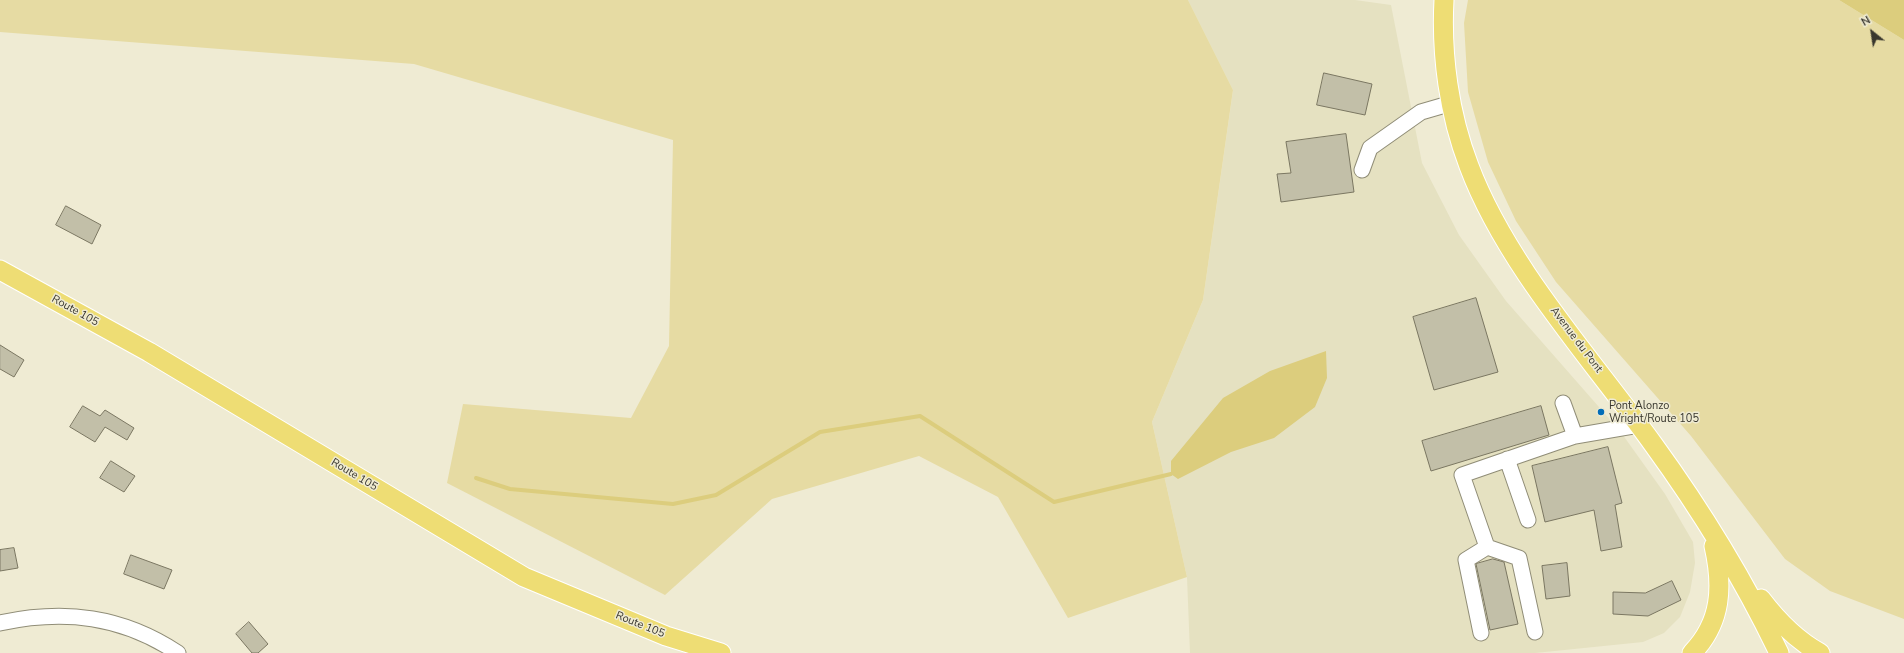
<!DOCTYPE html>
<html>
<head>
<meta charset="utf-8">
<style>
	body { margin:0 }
	#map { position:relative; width:1904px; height:653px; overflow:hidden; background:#efebd3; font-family:"Nunito Sans",sans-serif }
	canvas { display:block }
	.north { position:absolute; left:1852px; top:12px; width:40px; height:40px; -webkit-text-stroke:3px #efebd3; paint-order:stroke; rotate:330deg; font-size:11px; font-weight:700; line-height:16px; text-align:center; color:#39372e }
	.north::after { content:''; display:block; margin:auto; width:14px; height:18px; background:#39372e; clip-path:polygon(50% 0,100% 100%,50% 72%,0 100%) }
</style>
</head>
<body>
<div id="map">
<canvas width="1904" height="653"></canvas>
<div class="north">N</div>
</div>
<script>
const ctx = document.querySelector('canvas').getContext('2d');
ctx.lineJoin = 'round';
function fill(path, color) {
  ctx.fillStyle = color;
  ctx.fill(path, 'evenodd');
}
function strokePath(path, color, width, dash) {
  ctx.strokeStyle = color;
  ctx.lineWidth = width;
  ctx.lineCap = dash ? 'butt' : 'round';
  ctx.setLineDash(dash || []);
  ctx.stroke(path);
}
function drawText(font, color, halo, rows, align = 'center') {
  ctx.font = font + ' "Nunito Sans",sans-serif';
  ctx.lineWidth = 3;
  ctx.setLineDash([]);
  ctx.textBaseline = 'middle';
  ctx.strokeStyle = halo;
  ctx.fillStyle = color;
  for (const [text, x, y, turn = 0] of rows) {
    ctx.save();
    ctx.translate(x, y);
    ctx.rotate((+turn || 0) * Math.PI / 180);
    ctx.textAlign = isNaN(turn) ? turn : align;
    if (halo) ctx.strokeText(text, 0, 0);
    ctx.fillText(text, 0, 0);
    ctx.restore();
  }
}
fill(new Path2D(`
	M1188 0H1355L1391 5 1422 163 1459 235 1506 301 1620 431 1665 494 1693 542 1695 563 1690 592 1680 617 1664 633 1643 642 1535 653H1190L1187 577 1152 422 1203 300 1233 90Z`), '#e5e1c1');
fill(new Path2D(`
	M0 0H1188L1233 90 1203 300 1152 422 1187 577 1068 618 998 497 919 456 772 499 665 595 447 483 463 404 631 418 669 346 673 140 414 64 0 32Z
	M1468 0H1839L1904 40V619L1830 591 1785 559 1691 436 1556 282 1516 221 1488 162 1468 92 1464 23Z`), '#e6dba3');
fill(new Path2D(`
	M1839 0H1904V40Z
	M1326 351 1327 378 1315 407 1274 438 1231 452 1178 479 1171 474V461L1223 398 1270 371Z`), '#dccd7d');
strokePath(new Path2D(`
	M476 478 510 489 673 504 716 495 820 432 920 416 1054 502 1171 474`), '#dccd7d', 4);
const building = new Path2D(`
	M1324 73 1372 84 1365 115 1317 105Z
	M1346 134 1354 192 1281 202 1277 174 1291 173 1286 142Z
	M66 206 101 225 92 244 56 225Z
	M1476 298 1498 372 1434 390 1413 317Z
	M0 345 24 360 14 377 0 369Z
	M83 406 100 416 105 410 134 428 127 440 105 427 95 442 70 427Z
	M1541 406 1549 435 1431 471 1422 441Z
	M1608 447 1622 503 1615 505 1622 547 1601 551 1594 510 1545 522 1532 466Z
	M111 461 135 476 124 492 100 478Z
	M14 548 18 568 0 571V550Z
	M131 555 172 570 164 589 124 574Z
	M1493 559 1504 562 1518 624 1490 630 1476 564Z
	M1567 563 1570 596 1546 599 1542 566Z
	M1672 581 1681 600 1648 616 1613 614V592L1645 593Z
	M249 622 268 644 258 653H252L236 634Z`);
fill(building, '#c2bfa8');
strokePath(building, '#7b7762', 1);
const minor = new Path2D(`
	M1362 170 1370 148 1421 112 1452 103
	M1563 403 1575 436
	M1507 459 1528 520
	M0 623C65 609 122 616 178 653
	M1535 632 1519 558 1487 547 1462 475 1575 436 1639 425
	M1481 633 1466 560 1487 547`);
const major = new Path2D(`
	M1444 0C1441 55 1449 114 1469 166 1506 265 1591 358 1653 444 1701 510 1744 580 1779 653
	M0 270 149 352 524 577 666 636 721 653
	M1761 599C1777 620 1796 640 1820 653
	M1692 653C1722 622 1723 586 1714 546`);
strokePath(minor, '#908d77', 17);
strokePath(major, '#fff', 21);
strokePath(minor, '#fff', 15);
strokePath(major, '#eedd74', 19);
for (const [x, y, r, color] of [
	[1601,412,4,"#026db8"]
]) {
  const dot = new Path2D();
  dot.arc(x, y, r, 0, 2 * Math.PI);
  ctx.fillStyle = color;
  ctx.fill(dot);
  strokePath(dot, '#efebd3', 1.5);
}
drawText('11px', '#39372e', '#efebd3', [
	["Route 105",75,311,29],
	["Avenue du Pont",1576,340,53],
	["Route 105",354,475,31],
	["Route 105",640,625,22]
]);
drawText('11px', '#39372e', '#efebd3', [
	["Pont Alonzo",1609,406],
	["Wright/Route 105",1609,419]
], 'left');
</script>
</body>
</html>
